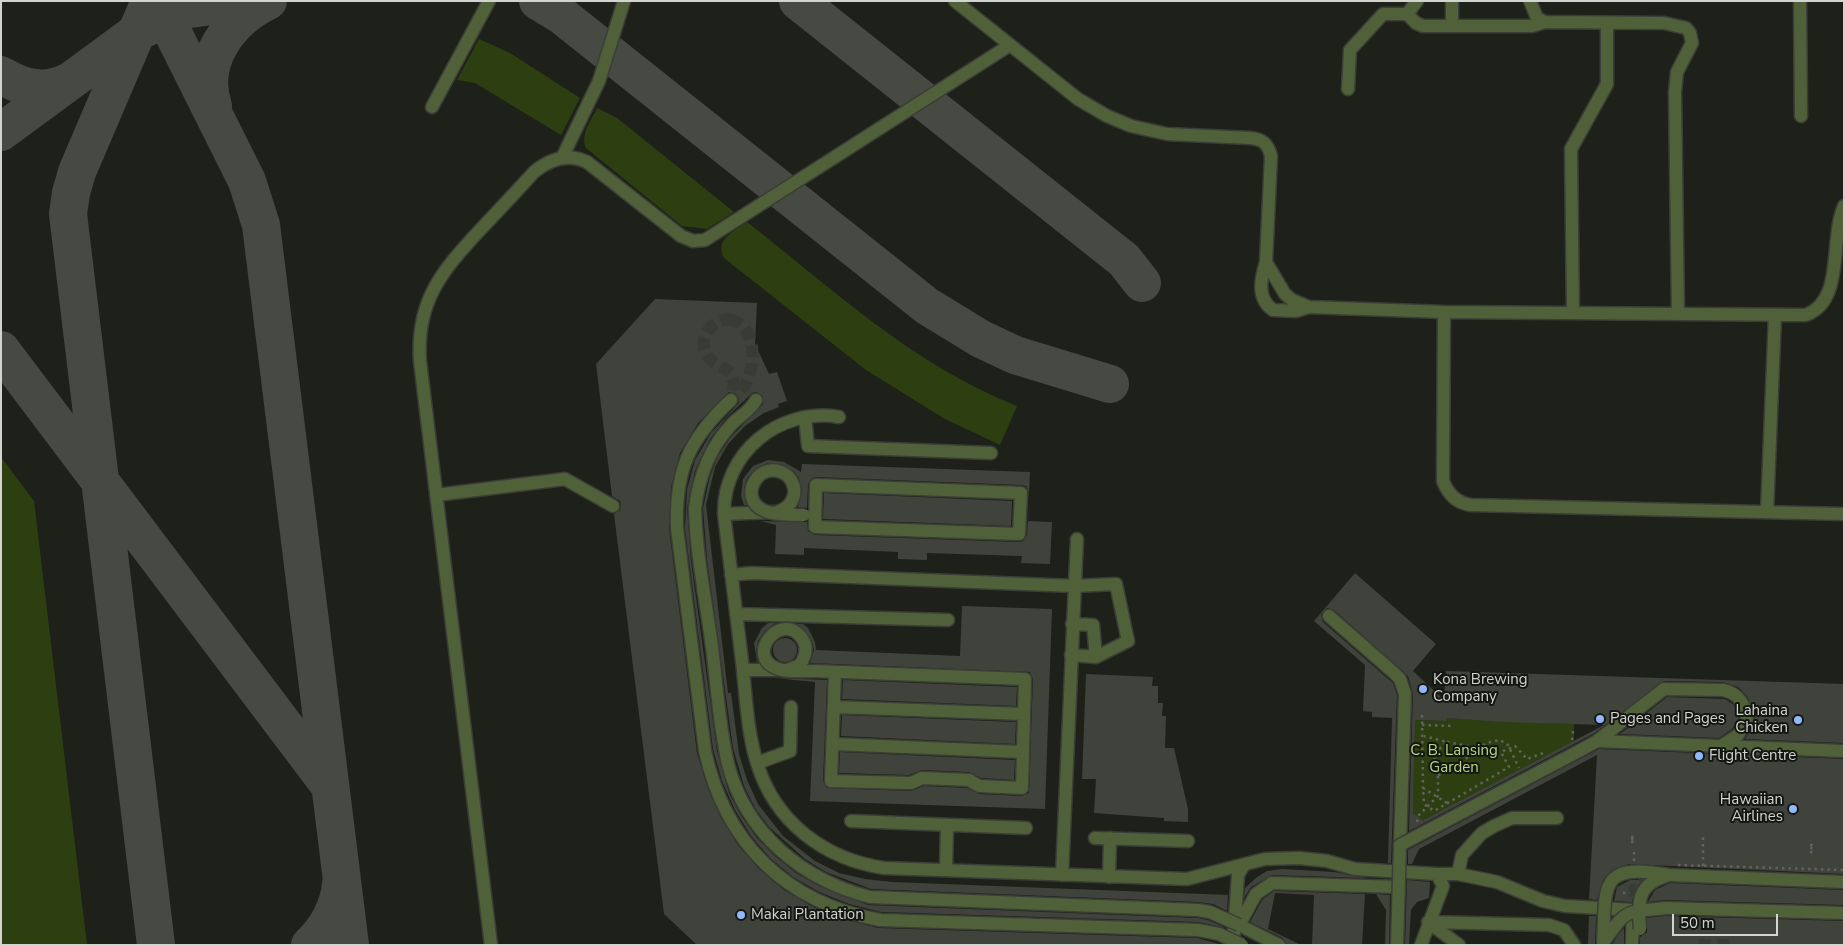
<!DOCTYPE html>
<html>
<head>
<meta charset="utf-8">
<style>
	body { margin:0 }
	#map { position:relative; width:1845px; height:946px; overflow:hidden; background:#1d211a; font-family:"Nunito Sans",sans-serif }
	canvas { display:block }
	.frame { position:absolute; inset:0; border:2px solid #d2d4d0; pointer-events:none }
	.scale { position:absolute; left:1672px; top:914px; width:106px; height:22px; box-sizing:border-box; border:2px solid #d2d4d0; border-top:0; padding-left:6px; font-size:15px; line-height:18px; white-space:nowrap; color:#d2d4d0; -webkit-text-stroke:4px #141711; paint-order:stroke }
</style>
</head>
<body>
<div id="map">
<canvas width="1845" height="946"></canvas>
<div class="frame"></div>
<div class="scale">50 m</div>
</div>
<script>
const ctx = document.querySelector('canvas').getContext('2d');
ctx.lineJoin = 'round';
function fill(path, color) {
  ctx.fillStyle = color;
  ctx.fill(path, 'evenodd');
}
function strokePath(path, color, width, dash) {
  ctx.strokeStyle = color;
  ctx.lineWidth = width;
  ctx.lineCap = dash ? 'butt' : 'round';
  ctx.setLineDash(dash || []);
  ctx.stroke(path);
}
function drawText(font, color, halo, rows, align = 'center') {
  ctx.font = font + ' "Nunito Sans",sans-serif';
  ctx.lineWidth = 4;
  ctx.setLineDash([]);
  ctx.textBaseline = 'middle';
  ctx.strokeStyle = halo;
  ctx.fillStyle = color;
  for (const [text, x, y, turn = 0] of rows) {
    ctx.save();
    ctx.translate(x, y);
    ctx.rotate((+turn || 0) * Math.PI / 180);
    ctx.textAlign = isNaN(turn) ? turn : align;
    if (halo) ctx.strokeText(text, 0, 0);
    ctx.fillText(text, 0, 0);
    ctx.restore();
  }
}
fill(new Path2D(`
	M479 39 510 53 580 98 561 135 475 83 457 80Z
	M597 108 617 118 734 212 707 229 682 226 586 148C580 134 591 121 597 108Z
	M747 222C834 290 913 365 1017 406L1000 445 945 419 866 370 724 258C714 240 734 231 747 222Z
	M1 457 34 501 87 945H1Z
	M1446 718 1574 724V741L1423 820 1413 813 1415 720 1446 721Z`), '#2d3f10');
strokePath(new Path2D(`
	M150 1 77 172 71 193 68 214 156 945
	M161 1 172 31 247 181 261 225 350 945
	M538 1 561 15 927 306 981 339 1015 355 1110 384
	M798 1 1124 260 1142 283
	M1 75C23 88 44 94 68 82
	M213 106C198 61 229 20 268 1
	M1 132 137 32 183 10 247 1
	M1 350 330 786
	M310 945C327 929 339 907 341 884`), '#464a43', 38);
fill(new Path2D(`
	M655 299 757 303 755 344 769 374 777 372 787 401 778 404 779 407 764 413 745 426 728 444 715 467 706 505 728 693H731L739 754 747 780 758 804 783 836 815 861 839 873 865 879 892 882 1228 895 1227 911 1213 904 1198 902 871 889 826 872 805 859 769 827 755 808 744 786 733 748 707 559 703 508 710 476 718 456 730 438 763 404V396L756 392 752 393 726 418 710 439 695 471 687 508 691 561 717 751 729 793 742 817 757 838 776 857 796 873 819 886 868 905 1197 918 1208 920 1226 928 1198 922 881 912 849 904 819 892 793 877 770 858 751 836 735 810 722 781 713 749 685 528 687 490 695 460 711 433 739 403 737 395 729 392 698 423 680 453 671 487 669 528 697 753 707 786 721 818 738 845 759 869 784 890 813 907 843 919 878 928 1197 938 1223 945H697L664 914 614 514 620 510 621 505 620 501 612 496 596 364Z
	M768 460 784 462 801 472 802 464 1030 472 1029 493 1026 486 1021 485 816 477 812 478 808 484 807 508 798 507 802 491 799 478 794 471 781 464 768 463 757 468 747 478 744 489 747 505H744L741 496 743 479 753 466Z
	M824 493 1012 501 1011 526 823 519Z
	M1029 500 1028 521 1052 522 1050 564 1021 563 1022 556 927 553V560L898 559V552L804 548V555L775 554 776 525 760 521 807 522 808 531 815 535 1019 542 1023 541 1027 535Z
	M1355 573 1436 644 1413 671 1444 700 1446 671 1844 684V743L1745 739 1754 724V713L1747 696 1738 687 1723 682 1664 681 1593 734 1409 831 1413 694 1408 676 1334 610 1327 608 1321 614 1323 622 1387 678 1393 683 1397 695 1391 863H1388L1392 718 1372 717V712L1363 711 1365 665 1314 621ZM1446 718 1505 722 1604 725 1423 820 1413 813 1415 720 1446 721Z
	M962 606 1052 609 1045 809 810 801 815 682 774 678 827 680 823 781 827 788 911 791 924 786 967 788 979 794 1022 796 1029 793 1033 679 1030 672 810 663 814 650 812 641 797 624H803L808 628 815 642 816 650 960 656Z
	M768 623H776L765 631 758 641 756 653 758 662H757L754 643 762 628Z
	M773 650a12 12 0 1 1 24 0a12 12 0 1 1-24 0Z
	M1086 674 1153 677 1152 686H1158V703H1163L1162 716H1166L1165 748H1174L1188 809V822L1164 821V818L1094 813 1096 779H1082Z
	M843 680 1017 687 1016 706 842 699Z
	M1667 697 1725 699 1734 705 1739 718 1732 729 1719 738 1620 734Z
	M842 715 1016 722 1015 744 841 736Z
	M1599 749 1844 759V874L1629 864 1612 870 1603 880 1597 900 1589 899 1597 755 1419 849 1412 864H1408V850Z
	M840 752 1015 760 1014 780 981 778 969 772 922 770 909 775 839 773Z
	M1282 869 1334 872 1367 878 1272 875 1251 887 1244 898 1245 888 1257 877 1267 871Z
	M1407 880 1430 882 1429 898 1417 902 1411 910 1409 945H1405Z
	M1630 880H1642L1634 892 1632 902 1614 901 1617 887Z
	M1670 883 1844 890V905L1665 900 1648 902 1655 890Z
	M1274 891 1365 894 1362 945H1312L1314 895 1275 893 1268 929 1301 945H1287L1283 938 1250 922 1262 900Z
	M1376 894 1390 895 1389 945H1385L1386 910Z
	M1589 916H1596L1595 945H1588Z
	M1665 916 1844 921V945H1640V937L1647 932V918Z
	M1624 928V945H1612L1617 936Z`), '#40433c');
strokePath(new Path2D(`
	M730 319C759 327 756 368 743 389 740 394 735 397 731 400L734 383 731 373C724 367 714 365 709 358 695 339 711 320 730 319Z
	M1638 910H1633L1635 889 1639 880 1657 872
	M1699 945H1732`), '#383c35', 12, [12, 6]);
const minor = new Path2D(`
	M955 1 1078 99 1107 116 1131 126 1167 134 1250 138C1263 139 1268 144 1271 156L1266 262C1261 278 1256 298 1273 310L1296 311 1309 307 1444 312 1806 315C1845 300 1829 241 1844 206
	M1530 1 1537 18 1545 22
	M1800 1 1801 116
	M1407 14 1417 1
	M1452 26V1
	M1348 89 1350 50 1383 14H1407L1416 23 1423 26H1532L1545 22 1664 23 1686 28 1690 33 1692 43 1677 72 1675 92 1678 314
	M432 107 489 1
	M562 158 599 81 624 1
	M1266 262 1285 294 1292 300 1309 307
	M1444 312 1443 481C1448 494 1456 503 1471 505L1844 514
	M1573 313 1571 149 1607 84V23
	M731 400C689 439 675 470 677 528L705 751C725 843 786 903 880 920L1198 930
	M756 400C750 411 741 415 732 424 709 448 699 476 695 508 696 554 706 601 712 647 717 686 719 726 728 764 746 834 803 880 870 897L1198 910
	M805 417 808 446 991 453
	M839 417C779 407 723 453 724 514 730 563 736 612 742 661 746 695 747 731 757 763 775 822 824 859 884 868L1187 879 1265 859 1299 858 1327 861 1355 869 1437 874
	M816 485 1021 493 1019 534 815 527Z
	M436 495 565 479 613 506
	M1767 512 1775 315
	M724 514 774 512
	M731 575 751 573 1074 586 1116 584 1128 641 1096 657 1071 655
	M736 614 948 620
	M1329 616 1393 672 1400 679 1405 694 1400 845
	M1072 624 1093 625 1096 657
	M743 670H785
	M815 671 1025 679 1022 788 979 786 969 780 922 778 911 783 831 781 835 672
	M834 707 1024 714
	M1597 741 1664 689 1723 690C1738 693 1746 705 1747 720L1738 735 1721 746
	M833 744 1023 752
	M1579 751 1597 741 1844 751
	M757 763 790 751 791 707
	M851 821 1026 828
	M1095 838 1188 841
	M946 870 947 825
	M1458 874 1462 855 1482 833 1494 826 1512 818H1557
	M1062 875 1077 539
	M1669 875 1844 882
	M1109 877 1110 838
	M1665 908 1844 913
	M1428 922 1549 925 1564 930 1574 945
	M1428 922 1459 945
	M491 945 420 361C416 302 441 272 479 231 498 211 516 192 534 172 550 159 568 153 587 162L681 236 693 241 705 240 1010 45
	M1233 945 1238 875 1244 865
	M1279 945 1239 925 1256 894 1272 883 1399 887
	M1421 945 1443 886 1437 874H1458L1497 882 1543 901 1565 906 1633 910 1632 945`);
strokePath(minor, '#3a3e37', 15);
strokePath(new Path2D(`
	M1422 715 1423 788
	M1422 725 1452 726
	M1572 740 1573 731
	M1447 742 1468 746 1478 750 1486 743 1500 740 1508 745 1519 768
	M1438 775 1449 771 1478 750
	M1447 803 1423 788 1424 804 1434 811 1509 767 1501 752 1515 746 1527 759 1546 752
	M1417 822 1418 816 1438 796V775L1433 768 1434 762 1437 751 1447 742 1424 736
	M1631 837H1635
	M1631 839 1635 840
	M1631 842H1635
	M1810 845H1815
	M1810 848H1815
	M1810 852H1815
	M1634 861V850
	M1623 893H1630`), '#60635e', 2.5, [2.5, 4]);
strokePath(minor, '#506139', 12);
const minorBridge = new Path2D(`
	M777 512C794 507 800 490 788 476 760 455 735 499 765 511 776 516 792 514 804 515
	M787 670 800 665C805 657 808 648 803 640 783 608 744 655 776 668 787 673 803 671 815 671
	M1198 910 1210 912 1239 925
	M1640 929C1638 902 1637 884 1667 876
	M1198 930 1219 934 1242 945
	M1603 943C1627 908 1624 913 1665 908
	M1603 944C1606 885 1598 862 1669 875
	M1397 945 1400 845 1579 751`);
strokePath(minorBridge, '#3a3e37', 15, []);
strokePath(new Path2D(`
	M1678 865 1844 870
	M1703 866V837`), '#60635e', 2.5, [2.5, 4]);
strokePath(minorBridge, '#506139', 12);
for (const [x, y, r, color] of [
	[1423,689,5,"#91b8fd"],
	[1600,719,5,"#91b8fd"],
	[1798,720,5,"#91b8fd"],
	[1699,756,5,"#91b8fd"],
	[1793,809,5,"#91b8fd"],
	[741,915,5,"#91b8fd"]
]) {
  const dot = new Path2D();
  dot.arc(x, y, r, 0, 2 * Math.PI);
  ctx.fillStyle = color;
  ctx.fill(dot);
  strokePath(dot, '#141711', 2);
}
drawText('15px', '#d2d4d0', '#141711', [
	["Kona Brewing",1433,680],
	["Company",1433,697],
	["Lahaina",1788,711,"right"],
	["Chicken",1788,728,"right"],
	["Pages and Pages",1610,719],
	["Flight Centre",1709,756],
	["Hawaiian",1783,800,"right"],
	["Airlines",1783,817,"right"],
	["Makai Plantation",751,915]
], 'left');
drawText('15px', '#b6d988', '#141711', [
	["C. B. Lansing",1454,751],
	["Garden",1454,768]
]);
</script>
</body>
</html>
